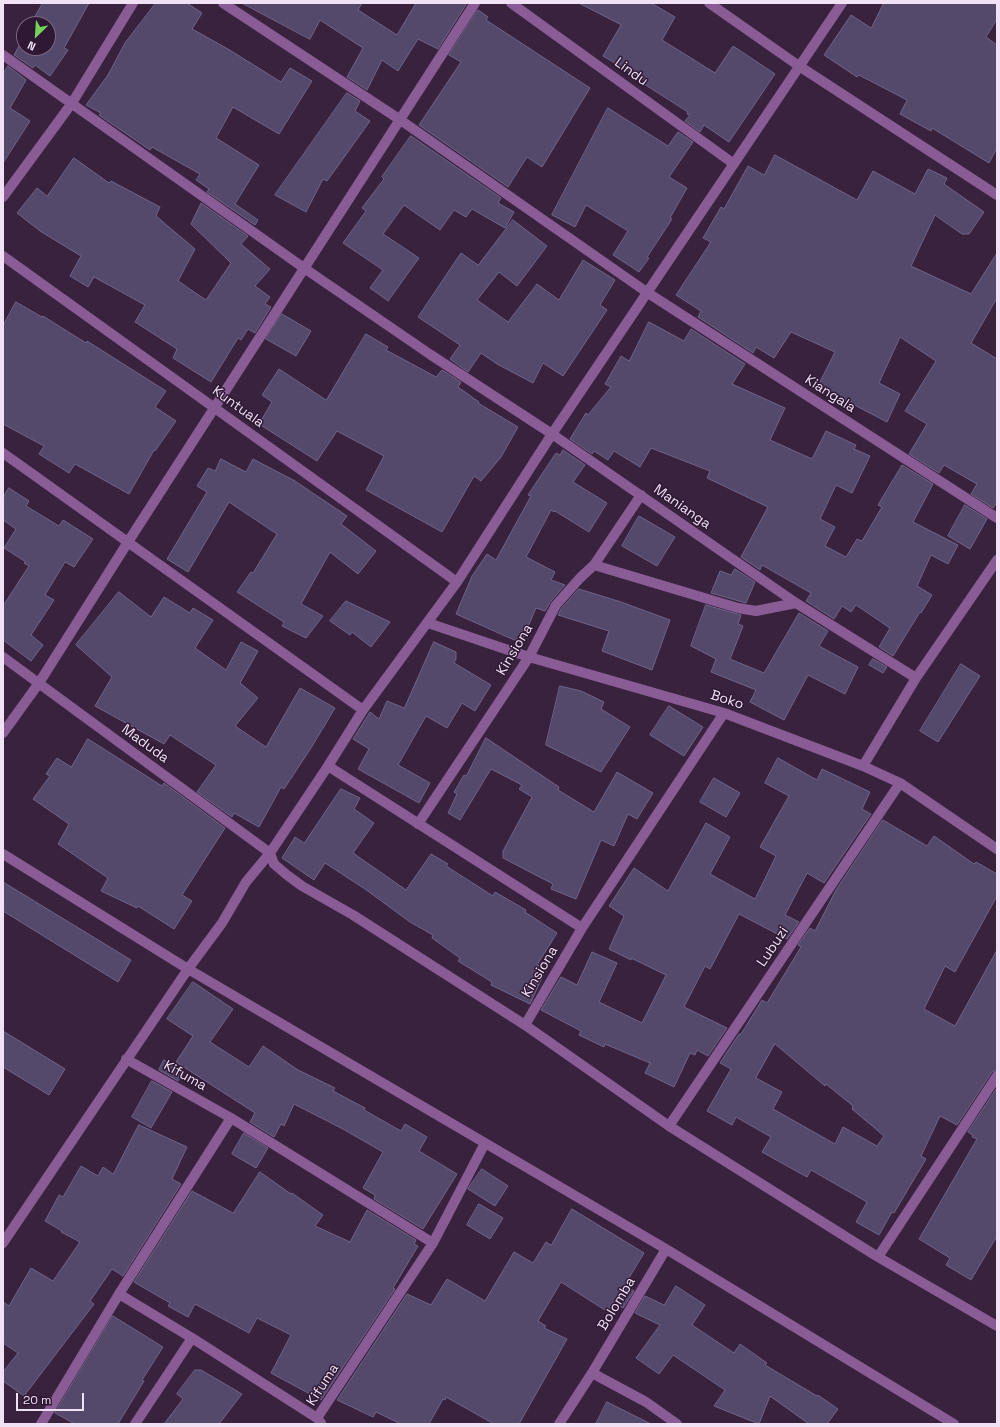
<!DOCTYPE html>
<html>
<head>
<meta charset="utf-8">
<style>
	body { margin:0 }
	#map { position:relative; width:1000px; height:1427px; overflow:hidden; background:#39223e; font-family:"Space Grotesk",sans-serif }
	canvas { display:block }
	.frame { position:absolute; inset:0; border:4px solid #f0e2f4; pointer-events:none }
	.north { position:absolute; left:16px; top:16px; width:40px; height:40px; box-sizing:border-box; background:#2e1834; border:1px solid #7c6981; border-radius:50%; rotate:205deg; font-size:11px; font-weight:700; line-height:16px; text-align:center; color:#f0e2f4 }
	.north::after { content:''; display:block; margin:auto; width:14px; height:18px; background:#75d25b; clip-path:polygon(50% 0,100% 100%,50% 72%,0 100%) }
	.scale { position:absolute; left:16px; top:1393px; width:68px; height:18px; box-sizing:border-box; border:2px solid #f0e2f4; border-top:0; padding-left:5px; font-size:12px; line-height:14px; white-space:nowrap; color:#f0e2f4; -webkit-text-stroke:3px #2e1834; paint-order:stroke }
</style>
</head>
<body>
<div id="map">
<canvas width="1000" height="1427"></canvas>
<div class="frame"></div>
<div class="north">N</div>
<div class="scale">20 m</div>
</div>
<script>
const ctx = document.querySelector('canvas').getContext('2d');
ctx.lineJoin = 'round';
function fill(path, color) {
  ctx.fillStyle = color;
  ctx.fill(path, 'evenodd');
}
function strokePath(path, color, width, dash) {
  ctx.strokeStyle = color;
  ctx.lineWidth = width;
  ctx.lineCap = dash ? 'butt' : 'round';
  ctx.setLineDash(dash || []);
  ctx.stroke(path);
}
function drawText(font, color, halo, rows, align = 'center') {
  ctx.font = font + ' "Space Grotesk",sans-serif';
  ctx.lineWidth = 3;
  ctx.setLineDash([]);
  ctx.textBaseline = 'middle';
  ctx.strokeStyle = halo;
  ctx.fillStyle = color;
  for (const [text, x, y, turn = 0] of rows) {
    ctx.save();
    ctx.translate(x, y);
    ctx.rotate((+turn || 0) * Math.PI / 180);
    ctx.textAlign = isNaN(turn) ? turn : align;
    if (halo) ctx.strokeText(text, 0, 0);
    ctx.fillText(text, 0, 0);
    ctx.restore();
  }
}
const building = new Path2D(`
	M43 3H89L64 48 68 50 50 76 35 65 33 68 14 55 24 37V48H48V24H31Z
	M156 3H187L202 13 192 29 228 49 281 82 290 68 312 81 279 134 233 107 216 138 259 165 235 204 258 220 255 225 207 192 209 189 196 180 200 174 152 147 150 150 99 115 101 113 86 105 108 75 125 43Z
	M242 3H362L358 10 397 35 416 3H467L438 49 418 39 398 71 382 60 367 90 347 77 363 48 320 20 310 39Z
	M579 3H651L675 17 662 40 715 73 733 46 775 74 729 142 704 125 700 132 685 121 690 115 687 114 688 112 644 84 645 81 603 56 621 25Z
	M884 3H997V19L986 37 997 45V148L989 163 932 128 931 131 900 114 907 100 859 75 857 77 824 55 851 15 871 28Z
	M478 10 488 17 486 20 590 88 542 167 527 157 508 187 419 125 461 62 449 55Z
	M8 66 26 80 10 108 30 121 3 163V75Z
	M347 93 360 101 355 111 370 121 327 181 323 179 306 212 275 195Z
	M608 108 668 146 678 132 693 142 669 177 687 188 670 218 672 219 647 257 649 258 639 272 613 255 628 231 586 205 575 227 552 215Z
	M411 136 501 198 498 203 514 212 505 228 472 209 466 217 454 210 440 230 404 205 383 234 419 258 388 301 370 288 383 270 343 243 366 211 362 208 384 179 382 177Z
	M775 155 857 200 873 171 915 194 928 169 947 178 944 184 984 212 969 234H962L935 215 911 266 971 294 997 253V298L971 343 997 359V502L993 508 971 494 977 484 944 465 939 473 909 454 927 424 905 411 936 361 900 337 879 383 900 394 887 422 818 386 835 352 791 332 774 358 756 347 753 353 698 317 701 311 676 295 711 242 703 238 721 207 724 209 748 166 764 175Z
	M74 158 109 183 111 181 160 207 156 216 195 249 178 281 206 300 231 263 191 224 201 203 248 236 241 244 270 269 255 286 270 297 265 304 271 307 255 333 248 329 241 340 238 338 211 382 173 358 177 349 135 322 145 305 94 277 88 287 70 276 81 256 40 231 17 213 37 188 47 196Z
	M513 220 547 246 517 286 499 272 477 300 508 322 537 284 559 300 583 260 615 280 600 305 607 310 563 376 543 363 533 383 497 364 481 353 468 372 450 359 460 345 418 317 461 253 478 265Z
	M16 302 42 317 43 316 86 343 87 341 166 391 155 407 176 421 155 451 154 450 129 494 75 464 69 473 39 454 44 446 3 424V326Z
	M282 314 311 331 296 356 266 339Z
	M649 322 684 341 691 329 745 364 732 384 785 408 770 440 812 459 826 431 856 445 854 449 870 456 852 493 836 485 820 519 835 527 825 546 846 557 857 539 862 541 882 507 878 505 902 465 933 484 913 522 958 545 948 564 931 555 917 586 932 595 921 613 920 612 893 656 879 647 890 628 856 605 851 612 842 606 834 619 806 601 811 593 762 565 760 570 741 557 768 507 707 478 710 471 651 448 640 467 614 451 608 460 594 451 592 454 570 439 586 413 588 415 611 387 605 384 621 356 629 361Z
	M366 334 388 347 386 350 436 377 442 370 461 382 458 387 479 402 478 403 518 427 501 457 481 481 474 476 442 532 366 490 384 456 337 431 317 461 259 424 272 402 262 395 279 369 326 400Z
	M563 450 585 465 573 482 607 503 589 532 555 511 554 512 551 510 526 557 555 572 551 580 565 585 551 601 545 611 536 608 521 643 456 614 472 576 487 554 496 560 531 496 528 495 556 453 560 455Z
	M221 459 246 472 253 459 295 481 347 516 341 524 376 551 358 574 330 552 301 604 323 616 306 638 282 626 284 622 237 592 251 572 253 573 277 534 229 502 188 572 167 559 207 492 197 486 208 468 215 471Z
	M9 488 29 501 26 506 59 526 63 520 93 539 74 567 65 562 45 595 54 600 31 635 43 645 31 661 3 640V606L29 566 24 563 26 562 4 548 16 529 3 520V498Z
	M965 505 987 519 970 549 948 536Z
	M639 516 675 537 657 566 622 546Z
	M735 569 755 582 746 603 711 593 720 571 731 575Z
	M579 589 621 602 670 620 652 670 602 651 609 631 558 615 561 609Z
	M119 592 151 617 164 597 190 613 193 608 213 620 195 648 226 670 241 642 258 651 240 683 258 698 235 726 266 747 300 688 335 708 311 748 284 789 281 787 259 827 234 813 232 817 197 792 216 765 170 735 164 744 95 706 112 677 76 645Z
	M346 601 390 622 371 647 352 632 350 635 330 621Z
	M706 605 741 615 738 624 743 626 730 659 764 673 799 613 828 631 819 646 858 667 845 694 808 675 784 720 750 702 756 690 711 672 716 659 691 646Z
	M434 642 456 652V659L454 663 491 685 475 711 462 703 447 728 426 716 398 765 430 783 419 803 358 769 369 749 353 739 370 712 379 719 387 701 404 708Z
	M873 659 887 667 883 673 869 665Z
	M961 664 980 676 938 742 920 731Z
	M560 686 581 691 604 702 601 709 630 727 601 772 546 745Z
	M669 706 703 727 684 756 650 735Z
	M486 738 559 787 558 790 594 812 617 772 653 793 637 819 628 814 614 846 601 840 576 899 551 889 553 884 503 858V851L532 797 519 789 522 785 491 769 460 820 448 813 457 794 454 792 464 775 466 776Z
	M88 739 162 786 164 783 225 828 182 895 192 901 174 929 138 906 137 908 101 891 108 878 58 844 69 824 33 799 50 776 46 774 57 758 71 767Z
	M778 758 817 780 822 769 870 792 862 809 871 814 824 883 807 873 785 915 799 922 787 939 739 914 710 969 705 966 684 1007 727 1028 708 1056 697 1050 695 1055 690 1053 674 1087 645 1073 650 1063 605 1044 604 1047 579 1035 581 1031 541 1010 561 977 577 985 592 952 617 963 599 1002 642 1023 666 975 631 958V960L609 949 624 916 609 906 634 868 668 891 706 823 730 837 710 874 755 899 776 856 760 847 789 796 765 783Z
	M714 778 740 793 726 817 700 802Z
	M341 789 360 798 354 809 374 823 353 853 406 890 431 854 448 864 446 866 493 896 495 892 526 910 525 912 557 933 537 965 546 969 530 1004 491 985 492 982 458 961 460 958 432 938 433 935 410 922 365 889 325 863 314 880 282 858 295 837 304 843Z
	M883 820 927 846 934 836 974 864 976 862 997 874V896L955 972 945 966 924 1009 955 1026 997 950V1070L992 1072 957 1125 940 1116 921 1156 926 1159 894 1213 892 1212 879 1235 856 1222 867 1202 811 1170 807 1177 762 1152 771 1137 736 1117 732 1125 707 1111 731 1069 720 1063 739 1034H741L762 1000 767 1003 801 947 798 945 810 928 815 931 836 890ZM775 1044 825 1086 826 1084 853 1106 852 1109 884 1136 877 1146 843 1127 835 1144 773 1109 782 1092 756 1078Z
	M3 882 131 960 118 982 3 911Z
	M193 982 233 1009 210 1042 249 1067 263 1046 298 1070 335 1088 333 1091 365 1108 364 1110 401 1131 405 1124 427 1137 419 1151 457 1174 423 1229 374 1199 375 1195 363 1188 383 1152 341 1128 294 1104 284 1126 281 1124 274 1137 250 1122 255 1113 176 1062 193 1036 167 1019Z
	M3 1031 65 1069 49 1095 3 1067Z
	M164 1060 183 1072 178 1081 159 1070Z
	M152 1081 172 1092 151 1128 132 1117Z
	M997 1088V1236L971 1280 946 1265 950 1258 919 1239 977 1139 972 1137 973 1135 968 1132Z
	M139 1125 187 1147 172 1179 181 1184 123 1276 112 1269 90 1301 94 1304 24 1396 3 1381V1372L18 1353 3 1343V1302L9 1306 31 1268 53 1281 80 1242 61 1232 62 1231 45 1221 59 1195 63 1197 81 1166 98 1176 103 1167 113 1174Z
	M244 1133 268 1148 256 1168 232 1154Z
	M482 1169 508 1186 495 1206 468 1189Z
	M260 1172 291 1194 292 1193 323 1215 315 1226 350 1242 367 1210 416 1240 414 1244 418 1246 393 1288 395 1289 321 1400 271 1373 291 1335 257 1318 249 1333 195 1304 188 1317 168 1306 170 1303 134 1282 192 1191 233 1213Z
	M479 1204 503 1218 490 1239 467 1225Z
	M572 1209 644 1253 624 1286 634 1291 623 1308 614 1303 608 1312 561 1282 538 1321 546 1326 544 1328 567 1339 519 1424H494L446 1397 445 1400 443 1399 429 1424H401L376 1412 373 1417 337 1400 407 1294 431 1305 447 1279 485 1301 514 1252 533 1263 546 1242 551 1245Z
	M676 1286 705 1305 692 1325 734 1353 740 1344 767 1363 765 1365 817 1396 818 1395 838 1409 827 1424H809L770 1396 759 1424 714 1406 725 1390 673 1355 659 1374 636 1358 660 1325 635 1313 645 1296 664 1305Z
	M113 1316 163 1347 142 1380 144 1381 118 1424H75L55 1413Z
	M195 1370H201L242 1394 219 1424H164L183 1399 177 1394Z
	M607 1402 651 1424H596Z`);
fill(building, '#54486b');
strokePath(building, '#706489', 1);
strokePath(new Path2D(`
	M223 3 399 119 648 293 997 518
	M511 3 734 164
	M709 3 799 66 997 195
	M3 55 304 268 431 355 552 434 796 603 916 678
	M3 197 72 103 133 3
	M3 256 457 582
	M3 453 363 710
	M594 565 738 608 756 611 796 603
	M428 623 529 657 724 713 863 766 900 783 997 849
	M3 657 270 853 274 864 287 875 302 886 353 915 525 1025 669 1126 878 1257 997 1326
	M3 733 39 683 128 542 475 3
	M328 766 582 928
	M863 766 916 678 997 560
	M418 824 529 657 556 605 580 578 594 565 641 495
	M3 854 188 969 666 1249 954 1424
	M525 1025 582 928 724 713
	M126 1059 231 1118 433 1243
	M669 1126 900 783
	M3 1243 188 969 222 923 246 882 270 853 328 766 363 710 457 582 552 434 842 3
	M878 1257 997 1076
	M119 1294 192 1338 317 1418 321 1423
	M592 1373 646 1402 677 1424
	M317 1418 433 1243 485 1143
	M41 1424 119 1294 231 1118
	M135 1424 192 1338
	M559 1424 592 1373 666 1249`), '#895c95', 10);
drawText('14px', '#f0e2f4', '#2e1834', [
	["Lindu",631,72,36],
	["Kiangala",830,394,33],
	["Kuntuala",238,407,36],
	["Manianga",682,507,35],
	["Kinsiona",515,650,-59],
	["Boko",727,700,18],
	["Maduda",145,744,36],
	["Lubuzi",773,947,-56],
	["Kinsiona",540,972,-59],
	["Kifuma",185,1076,29],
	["Bolomba",617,1304,-59],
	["Kifuma",323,1385,-57]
]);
</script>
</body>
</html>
